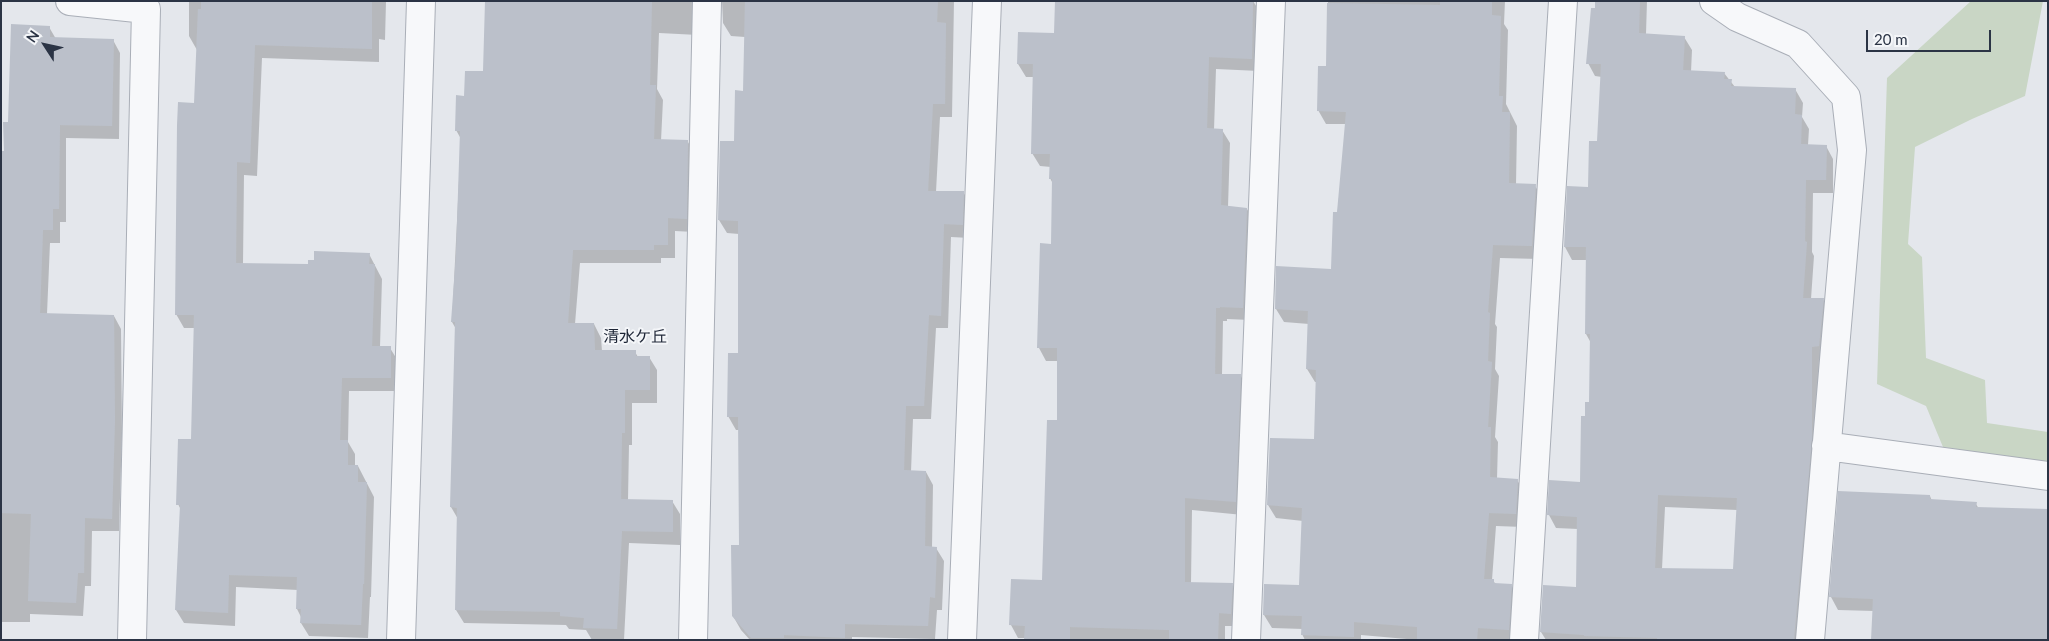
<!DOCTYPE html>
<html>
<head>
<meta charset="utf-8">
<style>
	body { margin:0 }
	#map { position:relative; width:2049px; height:641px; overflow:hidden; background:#e4e7ec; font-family:Lato,sans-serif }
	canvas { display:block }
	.frame { position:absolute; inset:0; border:2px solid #2b3445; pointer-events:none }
	.north { position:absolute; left:20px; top:20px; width:50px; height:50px; -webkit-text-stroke:4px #f4f6f9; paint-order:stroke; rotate:305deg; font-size:14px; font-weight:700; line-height:20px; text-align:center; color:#2b3445 }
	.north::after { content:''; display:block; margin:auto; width:18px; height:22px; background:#2b3445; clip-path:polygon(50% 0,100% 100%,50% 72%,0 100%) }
	.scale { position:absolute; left:1866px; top:30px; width:125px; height:22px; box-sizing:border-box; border:2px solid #2b3445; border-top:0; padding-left:6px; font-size:15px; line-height:18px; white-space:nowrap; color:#2b3445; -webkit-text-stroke:4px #f4f6f9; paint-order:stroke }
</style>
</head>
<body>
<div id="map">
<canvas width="2049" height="641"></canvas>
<div class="frame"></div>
<div class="north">N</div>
<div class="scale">20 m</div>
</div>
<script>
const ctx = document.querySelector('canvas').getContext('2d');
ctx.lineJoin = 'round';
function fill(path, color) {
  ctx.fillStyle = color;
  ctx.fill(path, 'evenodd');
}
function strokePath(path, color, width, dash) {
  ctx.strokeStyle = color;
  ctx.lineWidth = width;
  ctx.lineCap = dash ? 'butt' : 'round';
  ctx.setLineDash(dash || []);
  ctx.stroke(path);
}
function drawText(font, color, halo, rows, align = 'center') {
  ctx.font = font + ' Lato,"Noto Sans JP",sans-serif';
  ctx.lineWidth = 4;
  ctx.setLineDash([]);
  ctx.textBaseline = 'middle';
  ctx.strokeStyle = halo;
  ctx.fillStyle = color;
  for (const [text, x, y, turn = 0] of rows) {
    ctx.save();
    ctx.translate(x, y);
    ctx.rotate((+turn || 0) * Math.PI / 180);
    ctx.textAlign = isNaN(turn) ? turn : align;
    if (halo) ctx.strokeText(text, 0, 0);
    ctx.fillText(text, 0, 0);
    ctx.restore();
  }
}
fill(new Path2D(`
	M1971 1H2043L2025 96 1972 119 1915 147 1908 244 1922 257 1926 358 1985 380 1987 423 2048 432V463L1943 447 1926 406 1877 384 1887 78Z`), '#c9d6c5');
fill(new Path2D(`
	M189 1 386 2 385 40 379 39V62L262 58 257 176 244 175 243 264 309 265 369 254 382 279 380 347 390 348 398 361V391H349L348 442 355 454V466H358L374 497 371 597H370L368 638 309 636 301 623V617L297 609 298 590 236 587 235 626 184 623 176 610 181 510 178 504 192 441 195 328H184L176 314 195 104 197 50 189 36Z
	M487 1H706L698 35 659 33 657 89 663 100 661 141 688 142 695 155 694 232 675 231V258H661V263H580L575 324H594L601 338 602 351 635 352 638 357H649L657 370V403H632V445H629L628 500 672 501 680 514V545L629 543 624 640H592L586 630 569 629 566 625 464 623 456 610 458 519 451 507 456 329 452 322 461 139 456 130 466 97 484 72Z
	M722 1H954L952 117H940L936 192H963L971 205 970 238 951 237 948 328H936L931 419H913L911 472H926L933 485 932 548H936L944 561 942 610H937L935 639 852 637V640H750L741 630 733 616 740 547V430H736L728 416 739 354V234L727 233 719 220 744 92 745 37 731 36 723 23Z
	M1056 1H1253L1260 12 1259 71 1216 69 1214 130H1222L1230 143 1228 207 1247 209 1254 222 1250 320 1227 319V321H1223L1222 375H1240L1248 388 1243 515 1192 510 1191 584H1232L1239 597 1238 626H1225V640H1026V638H1018L1011 625 1043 581 1058 421V361H1046L1039 348 1052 245 1053 184 1050 178 1051 167 1040 166 1032 153 1034 77H1026L1018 64 1056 34Z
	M1328 1H1505L1504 24 1508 30 1506 104 1517 126 1516 185 1535 186 1543 199 1539 259 1500 258 1495 324 1497 327 1495 369 1499 376 1495 437 1498 442 1497 479 1517 480 1525 493 1523 527 1496 526 1492 580 1496 584 1511 585 1519 598 1516 640H1418L1361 635V640H1305L1302 634 1303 629 1272 628 1264 615 1301 586 1303 521 1276 518 1268 505 1315 441 1317 382H1315L1307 369 1309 324 1284 322 1276 309 1332 270 1346 124H1326L1318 110 1327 67Z
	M1597 1H1647L1646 34 1684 37 1692 50 1691 72 1724 73 1735 87 1795 89 1803 103 1802 117 1809 129 1808 145 1826 146 1833 159V193H1813L1812 252 1814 256 1811 299H1823L1830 312 1826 359H1819L1818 452 1802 640H1546L1541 632 1577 588 1578 529 1556 528 1549 515 1581 483 1586 417 1590 403 1591 343 1586 334 1587 260H1572L1565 247 1589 189 1599 142 1602 77 1595 76 1588 63ZM1665 507 1737 510 1735 570 1662 569Z
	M49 27 56 39 113 40 120 53 119 139 66 138V222H60V243H50L47 314 114 316 121 329 122 434 119 531H92L91 586H85L83 616 30 614V622H1V152H5L9 123Z
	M1930 496 1932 501 1976 504 1979 509 1874 611 1838 610 1831 597Z`), '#0003');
fill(new Path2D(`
	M201 1H372V49L255 45 250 163 237 162 236 263 308 264V260H314V251L370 253 369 264H375L372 346H391V378H342L340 440H348V465H358V482H367L364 584H363L361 625 300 623 301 609H296L297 577 229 575 228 613 175 610 180 505H176L178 439H191L194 315H175L177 125 178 102 194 103 198 9H201Z
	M485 1H652L650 85H656L654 139 688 140 687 219 668 218V245H654V250H573L568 323H594L595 350H636V356H650V390H625V433H622L621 499 673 500V532L622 531 617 629 583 628 584 618 560 616V612L455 610 457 508 450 507 455 322H451L456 253 460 131H455L456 95 464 96 465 71H483Z
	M745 1H938L937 22 946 23 945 104H933L928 191H964L963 225 944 224 941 316 929 315 924 406H906L904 470 926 471 925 546 937 547 935 598 930 597 928 626 845 624V638L784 635V638H751L732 616 731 545H739L738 417H727L728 353H738V221L718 220 720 141H734L735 90 743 91Z
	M1055 1H1253L1252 59 1209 57 1207 128 1223 129 1221 205 1247 208 1243 308 1220 307V308H1216L1215 374H1241L1236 502 1185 498V582L1233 583 1231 614 1219 613 1218 640H1169V630L1070 627V640H1024L1025 626 1009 625 1011 579 1042 580 1047 420H1057V348H1037L1040 243 1051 244 1052 179H1049L1050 154H1031L1033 64H1017L1018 32 1054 33Z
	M1440 1H1492V15L1501 16 1499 96H1503L1502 112H1510L1509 183 1536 184 1532 246 1493 245 1488 312 1490 313 1488 361 1492 362 1488 427H1491L1490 477 1518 479 1516 514 1489 513 1484 579H1494V583L1512 584 1509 630 1478 628 1477 640H1417V627L1354 622V637L1301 635 1302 616 1263 615 1264 584 1299 585 1302 508 1267 505 1270 438 1314 439 1316 370 1306 369 1308 311 1275 309 1276 266 1331 269 1333 212H1337L1346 112 1317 111 1318 66H1326L1327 3 1440 5Z
	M1595 1H1640L1639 33 1685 36 1683 70 1725 72 1724 79H1732L1731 86 1796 88 1795 114 1802 115 1801 144 1827 145 1826 180H1806L1805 241 1807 242 1803 298H1824L1819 346 1812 347V438L1794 639 1657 640V638L1584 636V635L1540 632 1543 585 1576 587 1577 517 1547 515 1549 480 1580 482 1581 416H1585V402H1589L1590 334H1585L1586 247H1564L1567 186 1588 187 1589 141H1597L1601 64H1586L1591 8H1595ZM1658 495 1737 498 1733 569 1655 568Z
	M11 24 50 26V37L114 39 112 126 60 125 59 209H53V230H43L40 313 114 315 115 420 112 519 85 518 84 573H78L76 603 28 601 31 514 1 513V151H4L3 122H8Z
	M1838 491 1930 495V499L1977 502 1976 507 2048 509V640H1871L1873 599 1829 597Z`), '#bbc0ca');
const minor = new Path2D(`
	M70 1 146 9 132 640
	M1714 1 1737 17 1798 44 1846 97 1852 150 1810 640
	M1826 446 2048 476
	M401 640 421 1
	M693 640 707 1
	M962 640 987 1
	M1246 640 1271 1
	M1524 640 1563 1`);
strokePath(minor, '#a9aeb7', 30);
strokePath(minor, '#f7f8fa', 28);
drawText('16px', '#1d2536', '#f4f6f9', [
	["清水ケ丘",635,337]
]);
</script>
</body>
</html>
